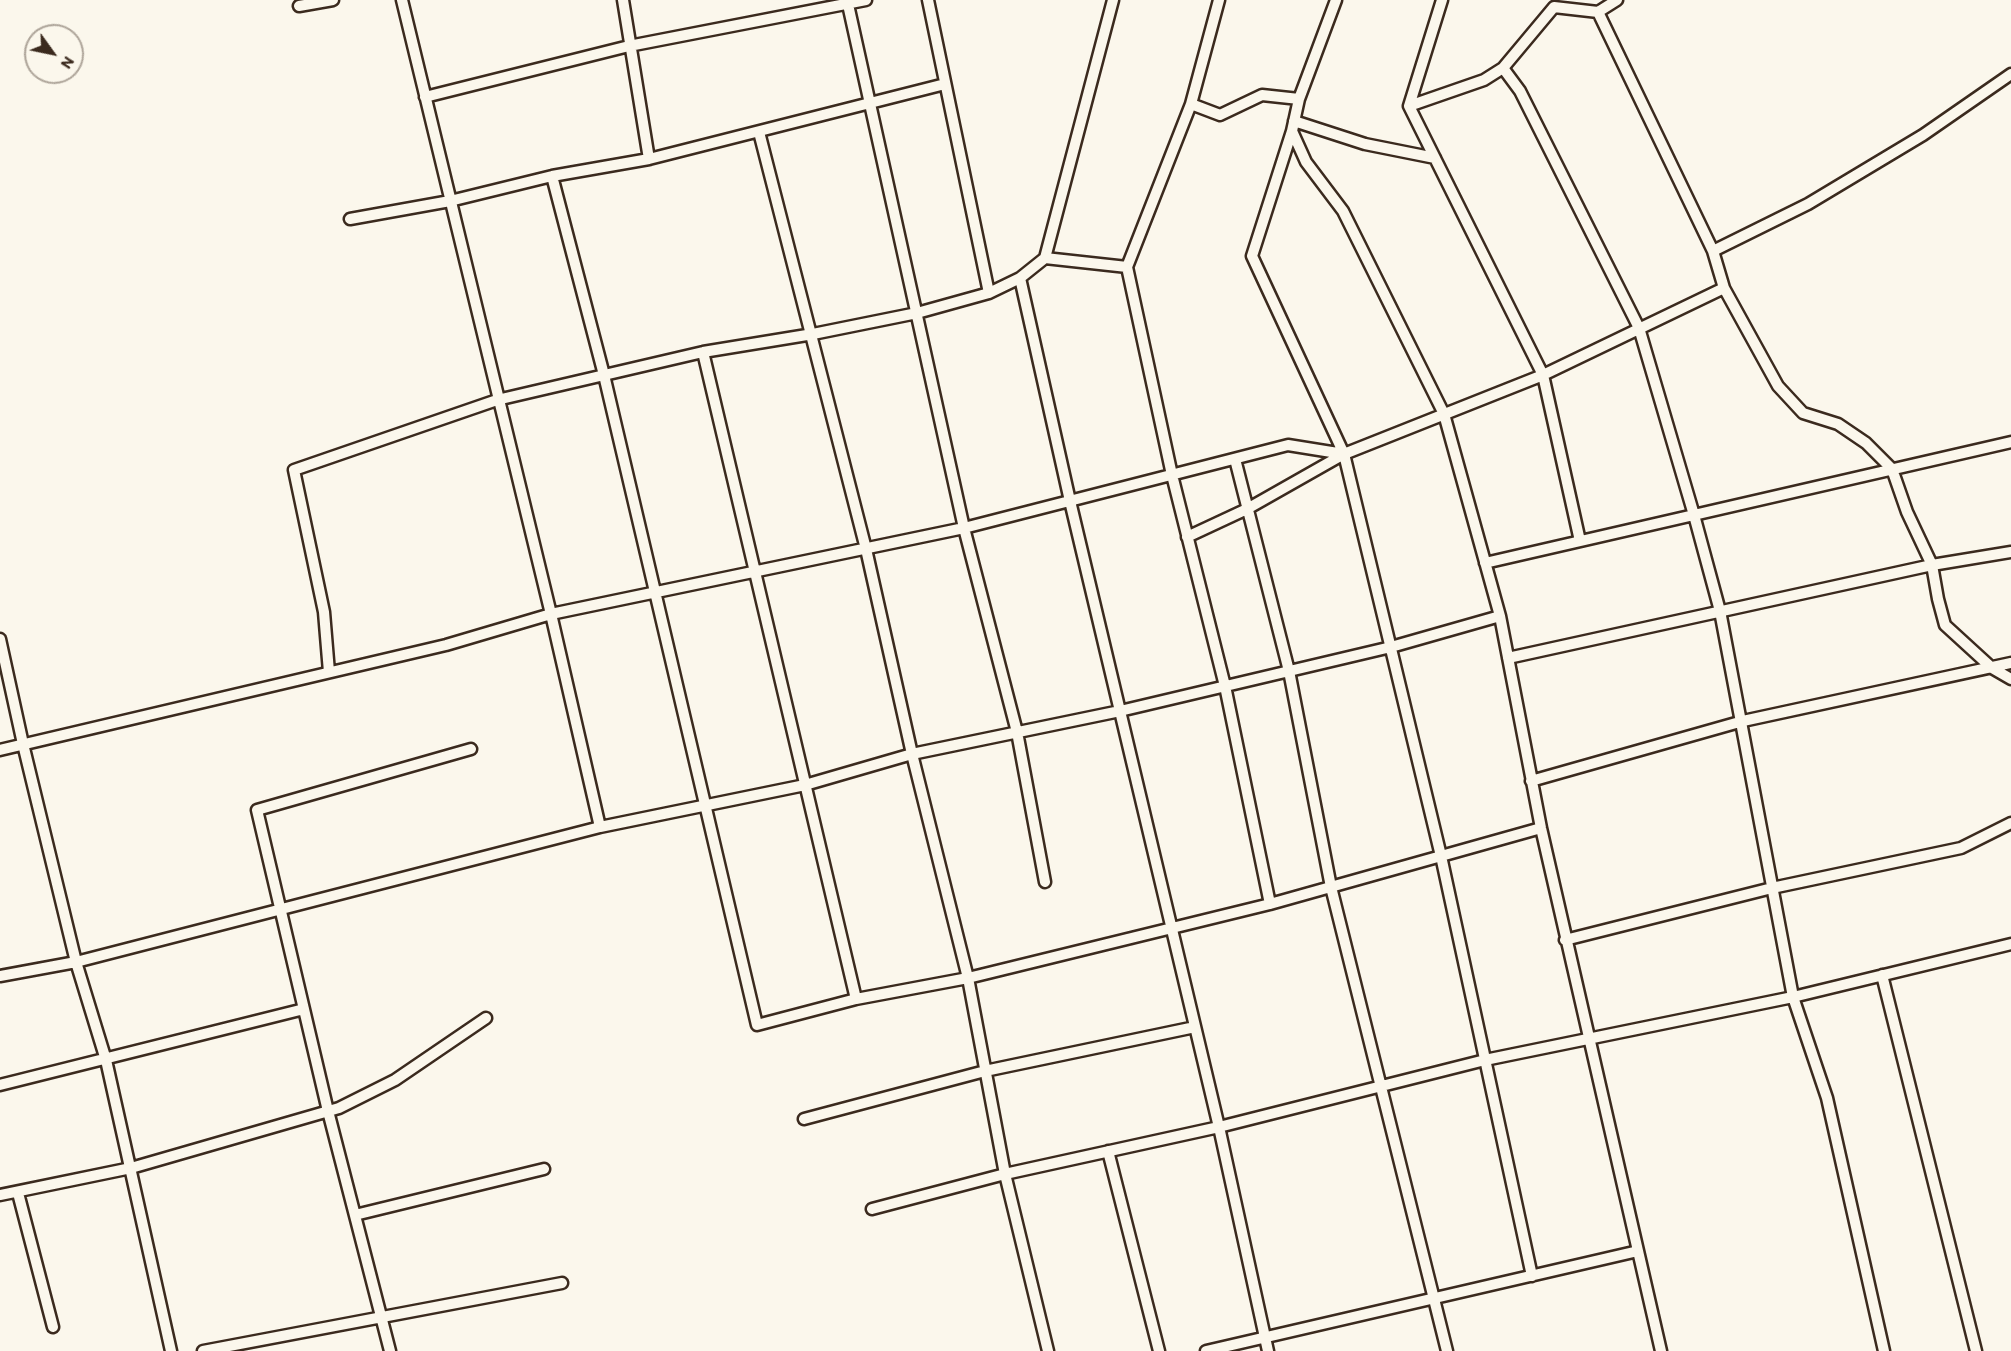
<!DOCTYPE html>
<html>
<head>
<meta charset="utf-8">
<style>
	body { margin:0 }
	#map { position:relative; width:2011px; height:1351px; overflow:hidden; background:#fbf7ec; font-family:Itim,sans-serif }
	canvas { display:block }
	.north { position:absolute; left:24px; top:24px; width:60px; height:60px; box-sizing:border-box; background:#fbf7ec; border:2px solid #aea59a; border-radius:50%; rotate:123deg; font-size:16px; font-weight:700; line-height:24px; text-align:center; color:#3b2a1e }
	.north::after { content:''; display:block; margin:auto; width:21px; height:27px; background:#3b2a1e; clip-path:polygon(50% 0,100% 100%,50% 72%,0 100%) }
</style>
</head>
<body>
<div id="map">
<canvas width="2011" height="1351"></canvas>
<div class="north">N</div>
</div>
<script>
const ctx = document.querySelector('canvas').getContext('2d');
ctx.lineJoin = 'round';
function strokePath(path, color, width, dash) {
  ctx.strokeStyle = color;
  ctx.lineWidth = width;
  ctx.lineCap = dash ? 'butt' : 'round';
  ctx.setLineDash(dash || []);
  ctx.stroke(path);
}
const minor = new Path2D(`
	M402 0 551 614 600 827
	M623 0 649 159
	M847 0 964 528 1017 732 1045 882
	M928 0 989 293
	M1219 0 1191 104 1127 267 1172 475 1225 686 1270 904
	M1336 0 1299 99 1292 131 1252 256 1344 454 1441 856 1532 1276
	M1442 0 1409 106 1543 375 1580 541
	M299 6 333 0
	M1598 12 1713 251 1724 288 1778 386 1803 413 1838 424 1866 443 1892 469 1907 512 1932 565 1938 599 1945 625 1992 668 2011 679
	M1503 68 1520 91 1639 328 1694 515 1720 611 1793 997 1827 1098 1884 1351
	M425 97 629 46 866 0
	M1191 104 1220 115 1262 95 1299 99
	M1409 106 1484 80 1503 68 1554 7 1598 12 1617 0
	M1294 121 1365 144 1435 158
	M1292 131 1306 162 1343 211 1444 414 1500 616 1541 828 1661 1351
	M759 132 866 549 912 754 968 978 1005 1174 1048 1351
	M552 176 604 375 757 1025 856 999 968 978 1270 904 1541 828
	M350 219 450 201 552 176 649 159 945 84
	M1713 251 1808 204 1923 135 2011 74
	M1045 258 1113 0
	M1020 278 1070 501 1219 1127 1268 1351
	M703 352 856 999
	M1235 459 1289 671 1331 887 1447 1351
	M1187 537 1247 509 1344 454 1543 375 1724 288
	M1485 563 2011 442
	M0 639 23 744 76 962 106 1060 171 1351
	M1508 658 1932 565 2011 552
	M329 672 324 612 294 470 497 400 703 352 813 334 917 313 989 293 1020 278 1045 258 1127 267
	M0 750 446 645 551 614 964 528 1288 445 1344 454
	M1531 781 1743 721 2011 663
	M1565 940 1772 888 1961 848 2011 823
	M1882 975 1976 1351
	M0 976 76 962 600 827 805 785 912 754 1120 711 1391 647 1500 616
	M0 1085 304 1009
	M804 1119 985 1071 1195 1027
	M1108 1151 1159 1351
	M18 1193 53 1327
	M0 1195 131 1168 339 1108 395 1080 486 1018
	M872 1209 1005 1174 1219 1127 1485 1060 1793 997 2011 944
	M355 1215 544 1169
	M203 1351 562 1283
	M390 1351 328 1111 257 810 471 749
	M1206 1351 1638 1251`);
strokePath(minor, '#3b2a1e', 15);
strokePath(minor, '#fbf7ec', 10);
</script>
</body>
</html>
